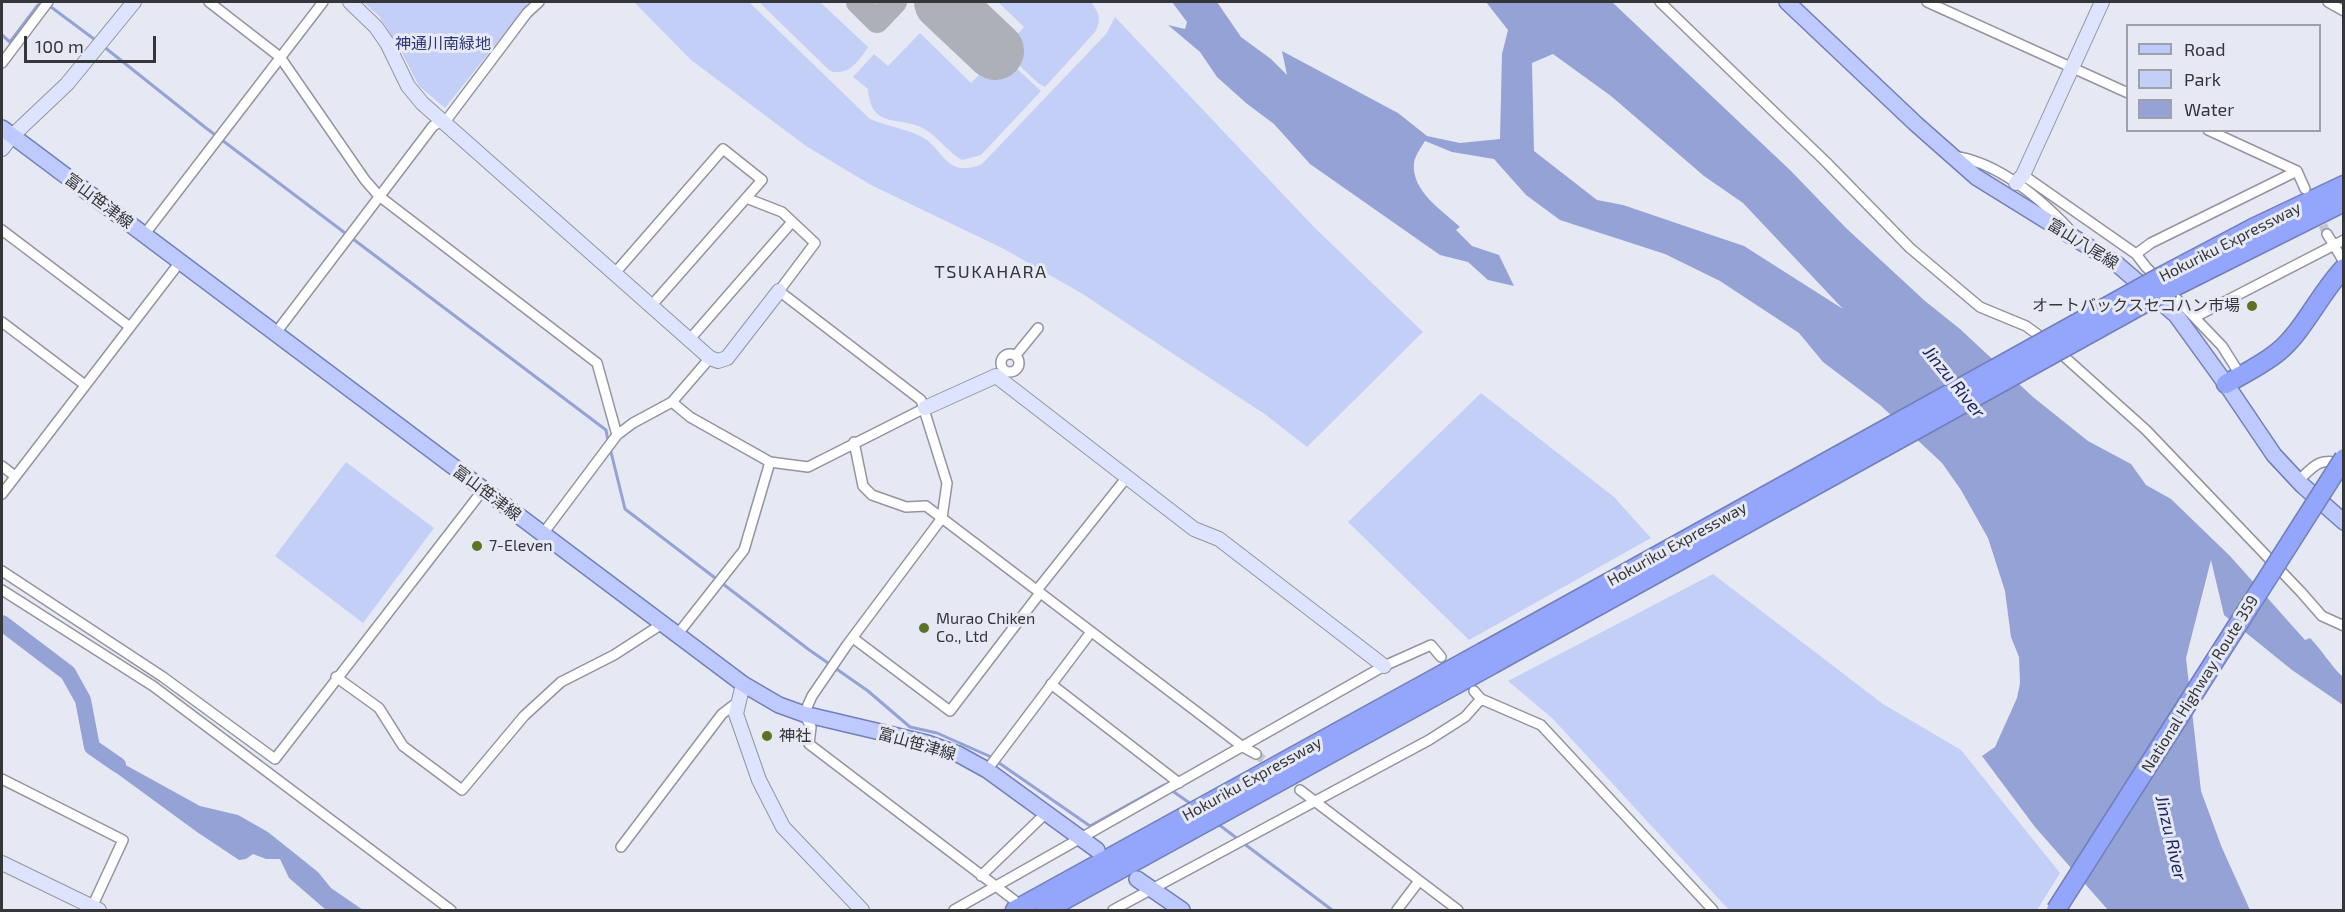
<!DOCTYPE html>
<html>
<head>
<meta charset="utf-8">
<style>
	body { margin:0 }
	#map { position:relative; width:2345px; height:912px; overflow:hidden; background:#e6e9f4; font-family:"Exo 2",sans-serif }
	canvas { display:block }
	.frame { position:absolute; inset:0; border:3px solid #35363a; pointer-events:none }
	.legend { position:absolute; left:2126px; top:24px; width:195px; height:108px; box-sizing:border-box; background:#e6e9f4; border:2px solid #9fa1aa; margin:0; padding:8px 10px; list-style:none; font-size:18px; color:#35363a }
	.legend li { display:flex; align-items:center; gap:12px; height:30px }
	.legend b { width:30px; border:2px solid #9fa1aa }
	.scale { position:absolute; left:24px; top:36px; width:132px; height:27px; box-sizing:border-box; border:3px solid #35363a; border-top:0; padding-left:8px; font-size:18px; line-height:21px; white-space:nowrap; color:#35363a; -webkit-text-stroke:4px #e6e9f4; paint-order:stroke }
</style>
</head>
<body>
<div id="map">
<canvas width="2345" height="912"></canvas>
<div class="frame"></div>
<ul class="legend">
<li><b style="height:8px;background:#becafd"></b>Road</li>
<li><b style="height:16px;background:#c4cff7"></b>Park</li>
<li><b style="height:16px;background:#95a2d6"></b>Water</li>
</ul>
<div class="scale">100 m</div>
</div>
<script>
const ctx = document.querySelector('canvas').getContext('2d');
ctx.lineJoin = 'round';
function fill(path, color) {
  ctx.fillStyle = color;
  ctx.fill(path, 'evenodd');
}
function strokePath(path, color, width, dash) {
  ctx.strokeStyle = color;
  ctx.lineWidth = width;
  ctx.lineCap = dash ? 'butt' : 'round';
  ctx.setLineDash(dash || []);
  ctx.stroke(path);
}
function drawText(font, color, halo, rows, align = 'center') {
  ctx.font = font + ' "Exo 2","Noto Sans JP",sans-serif';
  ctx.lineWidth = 6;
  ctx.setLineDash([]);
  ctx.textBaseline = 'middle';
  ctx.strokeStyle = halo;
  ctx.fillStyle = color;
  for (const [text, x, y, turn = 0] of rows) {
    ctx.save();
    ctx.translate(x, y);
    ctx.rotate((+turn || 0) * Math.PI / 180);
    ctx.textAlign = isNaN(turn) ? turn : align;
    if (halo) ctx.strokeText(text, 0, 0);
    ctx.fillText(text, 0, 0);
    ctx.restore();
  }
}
fill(new Path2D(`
	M363 2H529L445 108 419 86 400 49 379 16Z
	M634 2H749L870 119C888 127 911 129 927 140 936 147 944 161 954 166 963 170 973 168 982 164L1106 34 1115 17 1314 227 1423 332 1307 447 1266 415 1081 293 1004 249 871 185 806 146 691 60Z
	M759 2H820L868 47C860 60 848 77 830 71Z
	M998 2H1091C1099 13 1102 19 1095 32L1045 87 1038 83 1003 50 1024 27Z
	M920 33 971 83 1000 53 1041 91 981 155 962 160C948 152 939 138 926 130 902 114 871 132 868 89L853 77 874 54 888 66Z
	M1481 393 1614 497 1651 538 1469 640 1348 522Z
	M346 462 434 528 363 623 275 556Z
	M1713 574 1883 704 1961 750 2060 873 2037 910H1729L1552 718 1508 681Z`), '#c4cff7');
fill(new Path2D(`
	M1172 2H1217L1241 37 1271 59 1287 75 1282 51 1398 113 1427 136 1460 143 1500 139 1502 54 1508 30 1486 2H1612L1790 170 1846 228 1925 301 1960 329 2033 397 2088 441 2131 464 2146 485 2171 499 2230 556 2305 640 2310 638C2323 651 2330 665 2343 677V705L2292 670 2224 615 2211 560 2186 658 2201 791 2222 848 2250 910H2108L2035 827 1982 756 1995 747 2017 698 2020 683 2019 657 2011 637 2005 591 1988 538 1961 490 1942 463 1880 405 1823 362 1799 333 1720 281 1665 254 1560 220 1526 195 1494 159 1452 152 1425 141C1421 147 1415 156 1414 163 1411 191 1442 210 1460 227L1456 230 1472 246 1499 255 1514 286 1488 280 1468 262 1440 255 1310 164 1274 124 1246 103 1217 77 1200 52 1168 25 1185 29 1187 22ZM1553 54 1611 96 1704 176 1743 203 1843 309 1744 246 1623 205 1597 200 1534 151 1532 63Z
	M102 752 200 806 238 815 268 832 318 872 331 888 363 910H326L289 878 280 859H266L253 854 246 859 239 860 197 832 93 756Z`), '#95a2d6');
strokePath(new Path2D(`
	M2 35 10 42 38 5 47 4 98 42
	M103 46 206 128 606 430 608 441
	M610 448 625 509 808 649 868 691 910 727 937 733 989 756 1090 826 1164 785 1191 804
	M1218 824 1332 910`), '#95a2d6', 3);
strokePath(new Path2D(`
	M2 623 68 673 83 700 92 747 118 765`), '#95a2d6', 16);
strokePath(new Path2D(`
	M858 2 877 21 895 2`), '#aeb0b9', 24);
strokePath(new Path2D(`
	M943 2 995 51`), '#aeb0b9', 58);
strokePath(new Path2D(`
	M2317 213 2327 234
	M1256 754 1275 769`), '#c3c5cf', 9, [9, 4.5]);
const street = new Path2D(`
	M209 2 280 57 365 180 379 196 597 363 617 435
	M1660 2 1826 162 1910 248 1980 307 2026 326 2048 342
	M1927 2 2128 93
	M2328 2 2344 11
	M2 63 48 2
	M2208 130 2297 171 2305 189
	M1953 156C1998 162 2040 198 2071 231
	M2023 175 2136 254
	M746 198 782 212 815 243 779 291 921 400 947 483 942 518 847 645 812 696 804 714 811 727 809 744 1014 900
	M2 230 130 327
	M2327 234 2344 262
	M144 235 323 2
	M615 273 723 149 762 180 652 305
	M2195 317 2344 240
	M2 322 85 385
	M275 334 433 126 448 118 527 13 539 2
	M690 339 792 222
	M2058 351 2146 430 2301 592 2322 616 2344 626
	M1001 363a9 9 0 1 1 18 0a9 9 0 1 1-18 0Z
	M1016 355 1038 328
	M2241 376 2222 346 2146 267 2136 254 2151 243 2297 171
	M672 402 690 417 770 462 808 467 925 408
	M854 442 863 486 872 495 906 507 926 506 1243 747 1256 754
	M2 466 15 476
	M2298 481C2315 465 2318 458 2342 463
	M2 494 180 262
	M542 535 617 435 633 423 672 402 710 358
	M2 571 163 677 275 759 483 490
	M2 590 153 686 451 910
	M1037 590 1127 477
	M677 635 744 550 770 462
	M853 638 950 711 1040 593
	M336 677 379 708 403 746 462 790 524 716 561 682 614 655 662 624
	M1051 684 1179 783
	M1474 691 1481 699 1541 725 1713 910
	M987 770 1091 632
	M2 779 123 840 92 907
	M1300 790 1458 910
	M621 847 722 714 739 701
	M981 876 1046 813
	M954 910 1384 666 1431 645 1441 657
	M1113 910 1429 740 1465 717 1481 699
	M1397 910 1419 881`);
const secondary = new Path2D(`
	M350 2 376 27 387 43 408 86 422 103 710 358 718 361 727 358 779 291
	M2 149 12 136 67 84 134 2
	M2016 183 2023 175 2102 2
	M925 408 996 376 1194 529 1219 539 1384 666
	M743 684 736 714 759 780 783 827 862 910
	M2 863 99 910`);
const primary = new Path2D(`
	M1787 2 1916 124 1976 177 2118 265 2176 315 2226 384 2274 455 2302 485 2344 522
	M2 128 743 684 779 705 804 714 927 743 958 754 987 770 1097 850
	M1137 879 1182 910`);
const highway = new Path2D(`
	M2162 276 2253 228 2344 185
	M2172 288 2344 202
	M2226 384C2243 374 2262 365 2278 352 2303 332 2320 293 2344 268
	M1015 910 1483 652
	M1046 910 1493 664`);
strokePath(street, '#92959f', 12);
strokePath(secondary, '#92959f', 16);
strokePath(primary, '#727fb8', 18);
strokePath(highway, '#727fb8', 21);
strokePath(street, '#fff', 9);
strokePath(secondary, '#dfe4fe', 14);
strokePath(primary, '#becafd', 15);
strokePath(highway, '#93a6fc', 18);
const highwayBridge = new Path2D(`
	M1483 652 2162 276
	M1493 664 2172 288
	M2056 910 2344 458`);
strokePath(highwayBridge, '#727fb8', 21, []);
strokePath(highwayBridge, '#93a6fc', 18);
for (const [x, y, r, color] of [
	[2252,306,6,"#5c7323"],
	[477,546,6,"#5c7323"],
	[924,628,6,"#5c7323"],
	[767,736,6,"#5c7323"]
]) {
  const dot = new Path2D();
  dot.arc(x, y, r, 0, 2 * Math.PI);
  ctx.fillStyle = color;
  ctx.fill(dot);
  strokePath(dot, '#e6e9f4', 2);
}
drawText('16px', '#2e3777', '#e6e9f4', [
	["神通川南緑地",443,44]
]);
drawText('16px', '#35363a', '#e6e9f4', [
	["富山笹津線",99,201,37],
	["Hokuriku Expressway",2230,242,-27],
	["富山八尾線",2083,244,32],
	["富山笹津線",487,493,37],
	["Hokuriku Expressway",1677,544,-29],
	["National Highway Route 359",2200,684,-58],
	["富山笹津線",917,744,16],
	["Hokuriku Expressway",1252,779,-29]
]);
drawText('16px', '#35363a', '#e6e9f4', [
	["オートバックスセコハン市場",2240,306,"right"],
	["7-Eleven",489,546],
	["Murao Chiken",936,619],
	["Co., Ltd",936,637],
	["神社",779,736]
], 'left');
ctx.letterSpacing = '1.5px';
drawText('18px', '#35363a', '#e6e9f4', [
	["TSUKAHARA",991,272]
]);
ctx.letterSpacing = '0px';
drawText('italic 18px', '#1f2563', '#e6e9f4', [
	["Jinzu River",1954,382,51],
	["Jinzu River",2171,838,77]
]);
</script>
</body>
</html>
